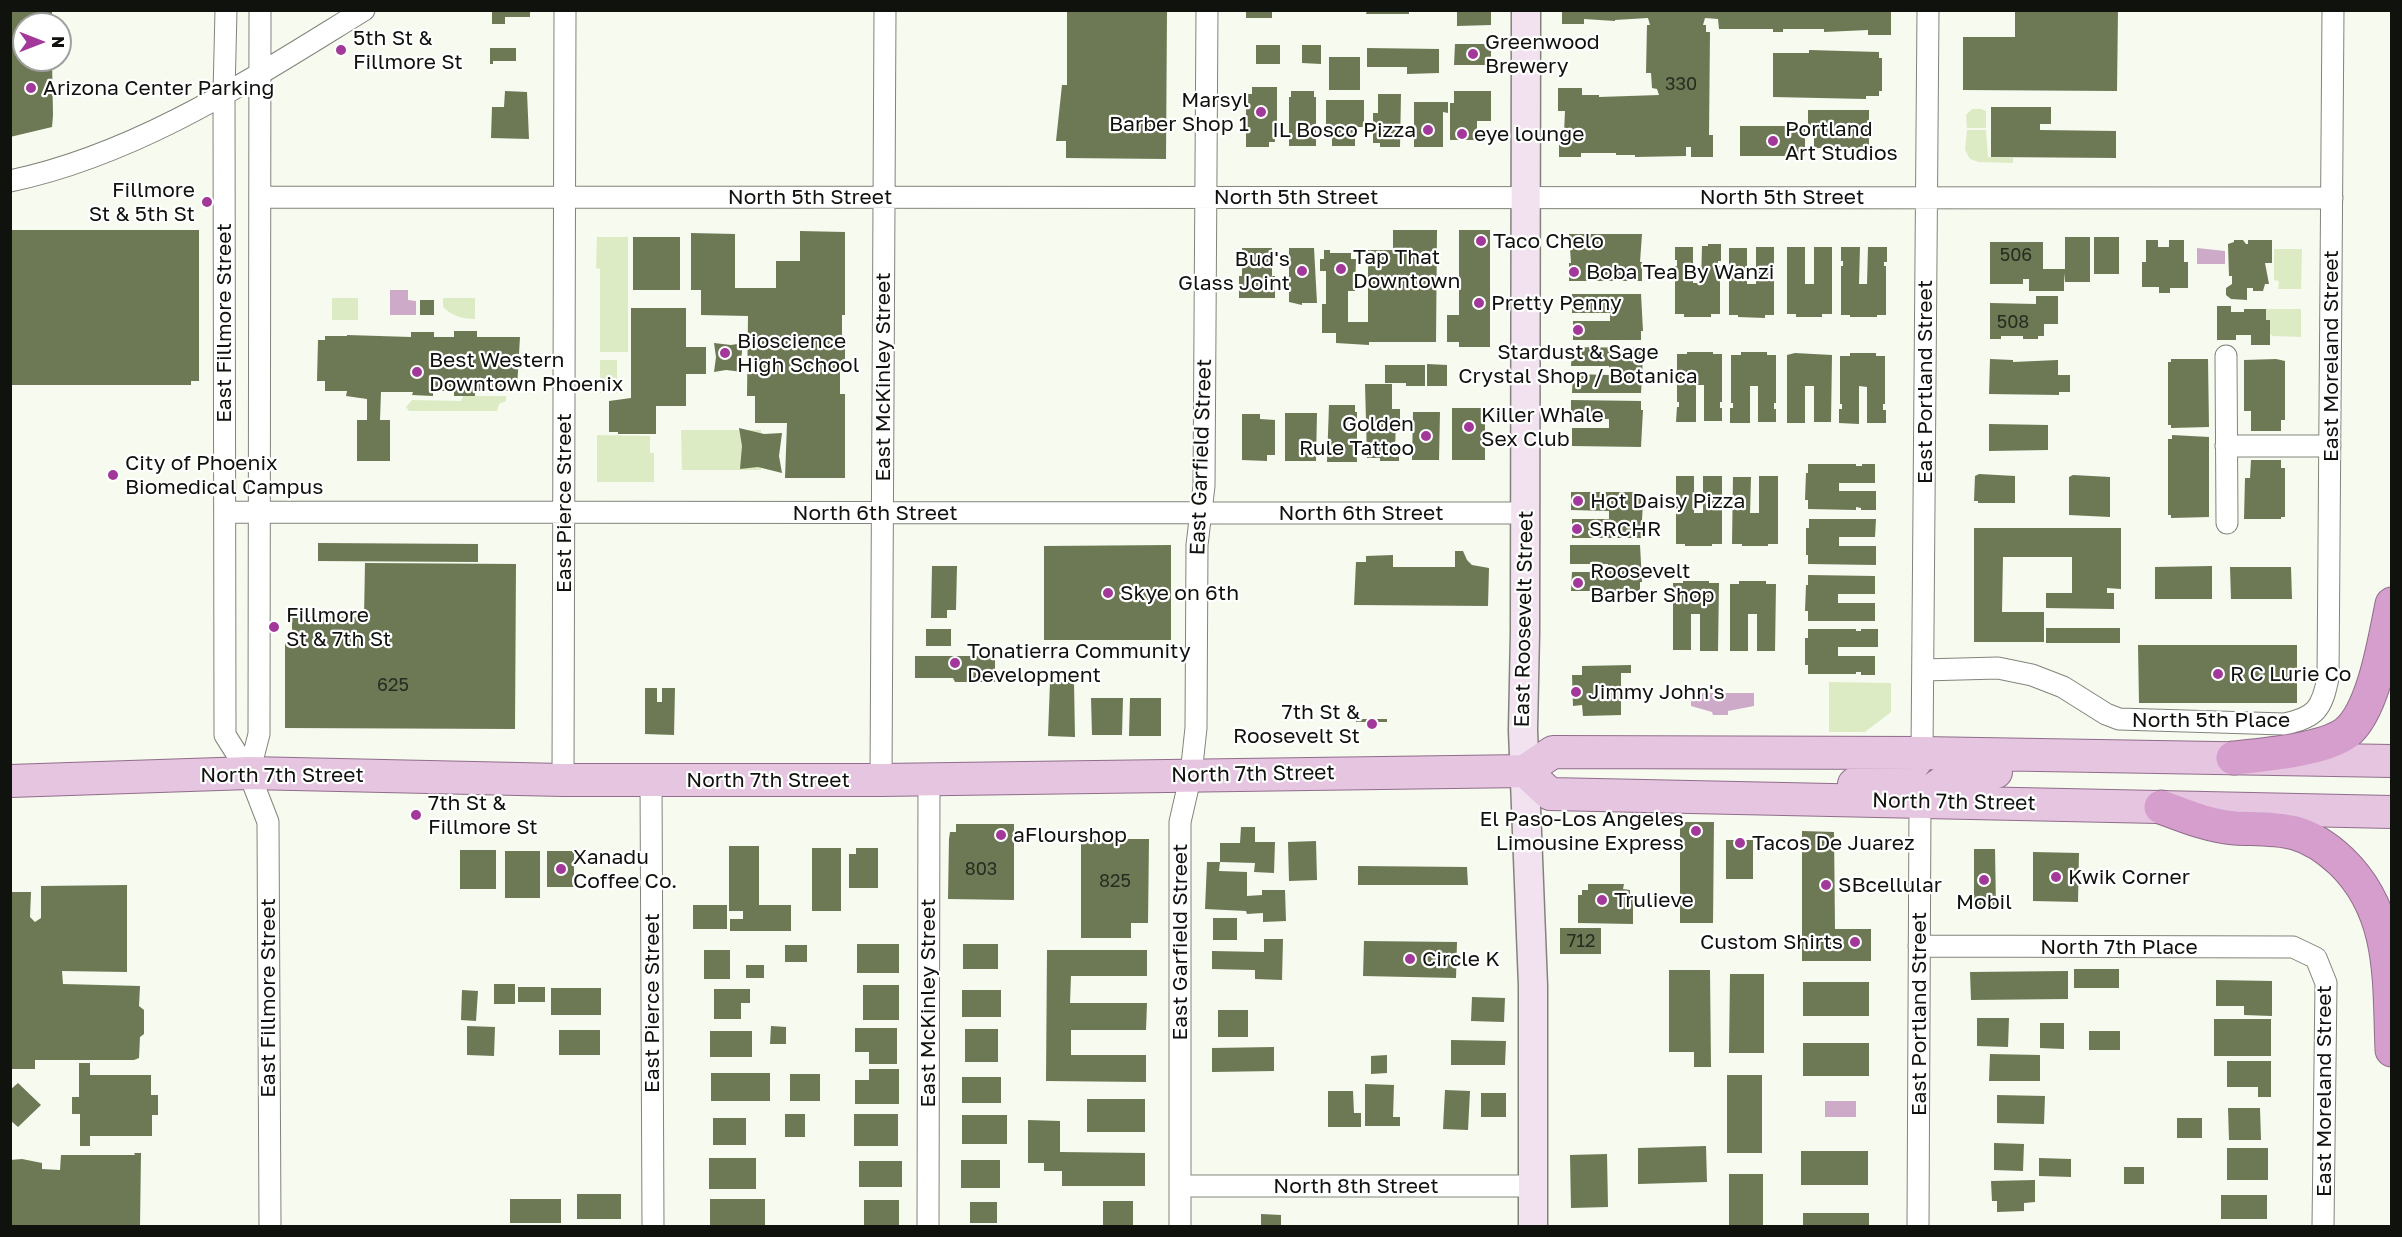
<!DOCTYPE html>
<html>
<head>
<meta charset="utf-8">
<style>
	body { margin:0 }
	#map { position:relative; width:2402px; height:1237px; overflow:hidden; background:#f6faef; font-family:"Golos Text",sans-serif }
	canvas { display:block }
	.frame { position:absolute; inset:0; border:12px solid #10120e; pointer-events:none }
	.north { position:absolute; left:12px; top:12px; width:60px; height:60px; box-sizing:border-box; background:#fff; border:2px solid #9fa09f; border-radius:50%; rotate:90deg; font-size:16px; font-weight:700; line-height:24px; text-align:center; color:#10120e }
	.north::after { content:''; display:block; margin:auto; width:21px; height:27px; background:#a23899; clip-path:polygon(50% 0,100% 100%,50% 72%,0 100%) }
</style>
</head>
<body>
<div id="map">
<canvas width="2402" height="1237"></canvas>
<div class="frame"></div>
<div class="north">N</div>
</div>
<script>
const ctx = document.querySelector('canvas').getContext('2d');
ctx.lineJoin = 'round';
function fill(path, color) {
  ctx.fillStyle = color;
  ctx.fill(path, 'evenodd');
}
function strokePath(path, color, width, dash) {
  ctx.strokeStyle = color;
  ctx.lineWidth = width;
  ctx.lineCap = dash ? 'butt' : 'round';
  ctx.setLineDash(dash || []);
  ctx.stroke(path);
}
function drawText(font, color, halo, rows, align = 'center') {
  ctx.font = font + ' "Golos Text",sans-serif';
  ctx.lineWidth = 4.5;
  ctx.setLineDash([]);
  ctx.textBaseline = 'middle';
  ctx.strokeStyle = halo;
  ctx.fillStyle = color;
  for (const [text, x, y, turn = 0] of rows) {
    ctx.save();
    ctx.translate(x, y);
    ctx.rotate((+turn || 0) * Math.PI / 180);
    ctx.textAlign = isNaN(turn) ? turn : align;
    if (halo) ctx.strokeText(text, 0, 0);
    ctx.fillText(text, 0, 0);
    ctx.restore();
  }
}
fill(new Path2D(`
	M1972 109H1981L1986 111V128H1967L1966 115Z
	M1967 130H1986L1988 157 2013 158V163L1979 162 1970 159 1965 150Z
	M597 237H628V352H600V269L596 268Z
	M2274 249H2302L2301 289H2278L2279 281 2274 280Z
	M332 298H358V320H332Z
	M443 298H475V319C463 319 452 316 443 307Z
	M2266 309H2301V337L2273 336 2270 334V321L2266 320Z
	M600 360H617V393H600Z
	M463 396H506V401L499 404 497 411H409L406 407 412 400 461 401Z
	M681 430H761V470H682Z
	M597 435 650 436V453H654V482H597Z
	M1829 682 1891 683V712L1865 732H1829Z`), '#ddebc5');
fill(new Path2D(`
	M2197 248 2225 251V264H2197Z
	M390 290H408V300L416 301V315H390Z
	M1691 693H1754V706L1728 711V715H1713L1712 712 1691 706Z
	M1825 1101H1856V1117H1825Z`), '#cdabc8');
fill(new Path2D(`
	M10 10H52V24H24V60H52L53 115 52 127 10 137Z
	M492 10H530V17H505V24H492Z
	M1067 10H1167L1166 159 1066 158V141H1056L1062 85H1067Z
	M1246 10H1272V18H1246Z
	M1367 10H1409V14H1366Z
	M1457 10H1491V25L1457 26Z
	M1562 10H1885L1891 11V35H1868V30L1824 32V29H1783V32H1773V29H1719L1718 19 1705 18 1703 25H1706V32H1710L1709 135H1713V157H1691V147H1686V156L1635 157V155H1616V153H1581V157H1559V134H1564L1565 111H1558V88H1582V95H1599V97L1659 95 1657 89 1652 88 1651 73H1646L1647 25H1650L1648 18 1615 20V21L1584 19V24H1562Z
	M2015 10H2118L2117 91 1963 90V37H2015Z
	M1455 44H1491V65H1454Z
	M1256 45H1280V64H1256Z
	M1302 45H1321V64L1302 63Z
	M490 48H516V61H493V64H490Z
	M1367 48 1439 49V73L1407 74V67H1367Z
	M1809 50 1879 52V58H1882V91H1879V96H1866V99L1773 97V53H1809Z
	M1329 57H1360V90H1329Z
	M1252 87H1277V129H1275V142H1269V147H1246V94H1252Z
	M505 91 527 92 529 139 491 138 492 107H504Z
	M1291 91H1314V97H1316V146H1289V97H1291Z
	M1454 91H1491V121H1477V140H1450V103H1454Z
	M1378 94H1401L1400 147H1380V143H1373V113H1378Z
	M1326 100H1364V127H1355V146H1332V128H1330V124H1326Z
	M1414 102H1448V113L1443 112V147H1414Z
	M1991 107H2051V124H2040V130L2116 131V158L1991 157Z
	M1808 110H1869V148H1814V126H1808Z
	M1740 126H1805V156H1740Z
	M10 230H199V381H191V385H10Z
	M1393 230H1437L1436 342H1369V345L1336 343V333H1322V304H1326V271H1320V259H1324V250H1330V253H1351V259H1356L1355 291H1348V322H1368V250H1393Z
	M1459 230H1490V347H1459V342H1447V315H1459Z
	M800 231 845 232V315H842V341H845V370H840V394H845V478H785L787 423H755V396H747L748 316 701 315V290H691V233L735 234V288H776V261H800Z
	M1569 234H1642L1640 262H1642V281H1569V263H1571Z
	M633 237H680V290H633Z
	M2065 237H2090V282H2065L2064 273V291H2029V279H2023V284H1990V242H2043V269H2065Z
	M2094 237H2119V274H2094Z
	M2146 240H2158V247H2169V240H2184V262H2188V288H2170V293H2159V287H2142V262H2146Z
	M2234 240H2243L2246 244H2248V240H2272V263H2265L2269 284H2265L2263 291H2253V288H2247V300L2231 299 2226 295V288L2232 284V276H2229L2228 244 2234 242Z
	M1708 244H1721V261H1718V266H1720V314H1711V317H1684V314H1675V266H1677V260H1675V247H1693V283H1701L1702 246H1708Z
	M1756 247H1774V315H1765V318L1738 317V315H1729V248H1747V284H1756Z
	M1787 247H1805V284H1814V247H1832V314H1822V317H1796V314H1787Z
	M1841 247H1860L1859 284H1867L1868 247H1887V262H1884V266H1886V315H1877V317H1850V315H1841V266H1843V261H1841Z
	M1242 248H1272V276H1275V298H1239V276H1242Z
	M1289 248H1314L1317 303H1302V305L1289 302Z
	M1572 294H1641L1643 331H1641V340H1573V321H1610V313H1572Z
	M2036 296H2058V324H2044V336H2038V339H2023V336H2001V339H1990V303L2036 304Z
	M420 300H434V315H420Z
	M2217 306H2231V312H2244V309H2266V320H2270V345H2251V335H2236V340H2217Z
	M631 308H686V347H706V374H686V406H656V434H618V432H609V401L631 398Z
	M454 331H477V337H520L517 388H509V391H475V396H454V391H433V396L412 395 413 392H381L380 420H390V461H357V420H367V399L346 396 347 391H325V381H317L318 340H325V336H347V335L411 337V332H434V337H454Z
	M714 343 731 345 743 343 741 360 743 372 726 370 714 372 716 357Z
	M1572 347 1641 348V357H1643L1641 393H1572L1573 374 1609 375V366H1571Z
	M1687 352H1713V354H1722V402H1720V408H1722V421H1704V385H1696V422H1676L1677 407H1679V402H1677V354H1687Z
	M1741 352H1767V355H1776V403H1774V409H1776V422H1758V386H1750V423H1730V408H1733V403H1731V355H1741Z
	M1795 353 1832 355 1831 422H1814V386H1805V423H1787V355Z
	M1850 353H1876V356H1885V404H1883V410H1886V423H1867V387L1859 386V424L1839 423V409H1842V404H1840V356H1850Z
	M1990 359 2013 360V362L2058 360V375H2070V392H2059V395L1989 394Z
	M2171 359H2208L2209 427 2171 428V425H2168V362H2171Z
	M2276 359 2285 361V420H2281V431H2251V411H2244V360Z
	M1427 364 1447 365V386H1427Z
	M1385 365H1425V386H1406V383H1385Z
	M1365 384H1392V409H1400V422H1396L1395 449H1399V461H1380V458H1367Z
	M1571 400 1641 401V410H1643L1641 447 1572 446V428H1609V419H1571Z
	M1329 405H1355V412H1357V462H1327Z
	M1452 408H1485V460H1452Z
	M1413 412H1440L1439 460H1412Z
	M1285 413H1317L1316 461H1285Z
	M1242 414H1260V419L1275 420V455H1267V461L1242 460Z
	M1989 424 2048 425V450L1989 451Z
	M739 428 764 434 782 433 779 456 782 473 758 467 740 469 742 446Z
	M2172 435 2209 437V517L2171 518V515H2168V439H2172Z
	M2251 460H2281V468H2285V517H2281V519H2244L2245 478H2250Z
	M1808 464H1856V466H1862V464H1875V483H1839V491H1876V510H1861V508L1856 507V510L1808 509V500H1805L1806 473H1808Z
	M1979 474 2015 476V503H1978V501H1974L1975 476Z
	M2073 475 2110 477V517L2069 515V477Z
	M1676 476H1694V513H1703V476H1722V544H1712V546H1685V544H1676Z
	M1759 476H1778V544H1768V546H1742V544H1732L1733 477H1751L1750 513H1759Z
	M1571 492H1641V502H1643L1641 538H1572V519H1609V511L1571 510Z
	M1809 519H1876L1875 537H1839V546H1876V565L1808 564V555H1806V528H1809Z
	M1974 528H2121V589L2107 588V593H2114V609L2046 608V593H2072V557H2003L2002 612H2044V642H1974Z
	M318 543 478 544V562L318 561Z
	M1171 545V640H1044V546Z
	M1570 545H1640L1642 582H1640V591H1571L1572 572H1608V564H1570Z
	M1455 551H1463L1467 560 1472 565 1489 568 1488 606 1354 605 1356 562H1366V556L1393 555V567H1455Z
	M365 563 516 564 515 729 285 728V642H292V616L364 617Z
	M932 566H957L956 610H947V618H931Z
	M2212 566V599H2155V567Z
	M2230 567H2291L2292 599H2231Z
	M1808 575 1875 576V594H1838V603H1875V621H1808V611H1805L1806 585H1808Z
	M1683 581H1709V583H1719L1718 651H1700V614H1691V650H1673V583H1683Z
	M1739 581H1766V584H1776L1775 651H1757V614H1748V651H1730V584H1739Z
	M2046 628H2120V643H2046Z
	M926 629H951V646H926Z
	M1808 629H1856V631H1861V629H1878V647H1838V656H1875V675H1861V672H1856V674H1808V665H1805V638H1808Z
	M2138 645H2297V703H2139Z
	M915 656H995V682H955L953 678H915Z
	M1631 665V673H1621V715L1583 716 1582 705 1573 706 1572 675H1582V666Z
	M1050 682H1074L1075 737 1048 736Z
	M645 688H657V702H662V688H675L674 735 645 734Z
	M1091 698H1123L1122 735H1092Z
	M1130 698H1161V736H1129Z
	M1356 719H1387V722H1356Z
	M1680 822H1714L1713 923H1680Z
	M956 824H1014V900L948 899 949 839 950 832H956Z
	M1241 827H1255V842H1275L1274 873 1254 872 1255 863 1220 862V843H1240Z
	M1802 831 1834 832 1835 929H1871V961H1802Z
	M1081 839H1149L1148 923H1131V938H1081Z
	M1726 840H1753V879H1726Z
	M1316 841 1317 880 1289 881 1288 842Z
	M729 846H759V905H791V931H730V919H743V911H729Z
	M812 848H841V911H812Z
	M856 848H878V888H849V854H856Z
	M1974 849H1995L1996 908H1974Z
	M460 850H496V889H460Z
	M505 851H540V898H505Z
	M547 851H574V887H547Z
	M2033 852 2079 853 2078 902 2033 901Z
	M1207 862H1220L1219 871 1247 872V896L1262 895V890H1285L1286 921 1263 922V913L1247 914 1246 911 1205 909Z
	M1358 866 1467 867 1468 885H1358Z
	M1588 884H1624L1623 889 1630 890V894H1633V924L1578 923V895H1582V890H1588Z
	M127 885V972L62 971 63 984 140 986 139 1006 144 1010V1034L140 1037 139 1058 134 1060H35V1069H10V892H31L30 917 35 922 41 918V886Z
	M693 905H727V929H693Z
	M1213 918H1237V940H1213Z
	M1560 928H1601V954H1560Z
	M1264 939H1283L1282 980 1255 979V970L1212 969V951L1264 952Z
	M1364 941 1457 942 1456 978 1363 976Z
	M857 944H899V973H857Z
	M963 944H998V969H963Z
	M785 945H807V962H785Z
	M704 950H730V979H704Z
	M1047 950H1147V976H1071L1070 1003H1147L1146 1030H1071V1055H1146V1082L1046 1081Z
	M746 965H764V978H746Z
	M2074 969H2119V988H2074Z
	M1669 970H1710L1711 1067H1694V1052H1669Z
	M2068 971V999L1971 1000 1970 972Z
	M1730 974H1764V1053H1729Z
	M2216 980 2272 981V1016L2244 1015V1006H2216Z
	M1803 982H1869V1016H1803Z
	M494 984H515V1004H494Z
	M863 985H899V1020H863Z
	M518 987H545V1002H518Z
	M551 988H601V1015H551Z
	M714 989H750V1003H741V1019H714Z
	M462 990 478 991 476 1021 461 1020Z
	M962 990H1001V1017H962Z
	M1472 997 1505 998 1504 1022 1471 1021Z
	M1218 1010H1248V1037H1218Z
	M1977 1018H2009L2008 1047 1977 1046Z
	M2214 1019H2271V1056H2214Z
	M2040 1023H2064V1049L2040 1048Z
	M467 1026 495 1027 494 1056 467 1055Z
	M771 1026 786 1027V1044H770Z
	M855 1028H897V1064H869V1052H855Z
	M965 1029H998V1062H965Z
	M559 1030H600V1055H559Z
	M710 1031H752V1057H710Z
	M2089 1031H2120V1050H2089Z
	M1451 1040 1506 1041 1505 1065H1451Z
	M1803 1043H1869V1076H1803Z
	M1274 1047V1071L1212 1072V1048Z
	M1990 1054 2040 1055V1081H1989Z
	M1387 1055V1073L1371 1074V1056Z
	M2227 1061H2271V1097H2258V1087H2227Z
	M79 1063H90V1075H151V1095H158V1115H152V1136H90V1146H80V1114H72V1097H79Z
	M869 1069H899V1104H855V1080H869Z
	M711 1073H770V1101H711Z
	M790 1074H820V1101H790Z
	M1727 1075H1762V1153H1727Z
	M962 1077H1001V1103H962Z
	M18 1083 41 1105 18 1127 10 1120V1090Z
	M1365 1084 1394 1085 1393 1117H1400V1126H1365Z
	M1445 1090 1470 1091 1468 1130 1443 1129Z
	M1328 1091H1353L1354 1113H1361V1127H1328Z
	M1481 1093H1506V1117H1481Z
	M1997 1095 2045 1096 2044 1124 1997 1123Z
	M1087 1099H1145V1132H1087Z
	M2228 1108H2260L2261 1140H2229Z
	M785 1114H805V1137H785Z
	M854 1114H898V1146H854Z
	M962 1115H1007V1144H962Z
	M713 1118H746V1145H713Z
	M2177 1118H2202V1138H2177Z
	M1028 1120 1060 1121V1152L1145 1153V1186H1062V1171H1044V1163H1028Z
	M1994 1143 2024 1144 2023 1171 1994 1170Z
	M1706 1146 1707 1182 1638 1184V1148Z
	M2227 1148H2268V1180H2227Z
	M1801 1151H1868V1185H1801Z
	M134 1153H141L140 1226H10V1160L22 1159 42 1163V1169L60 1170 61 1155H135Z
	M1607 1154 1608 1207 1571 1208 1570 1155Z
	M709 1158H756V1189H709Z
	M2039 1158 2071 1159V1177L2039 1176Z
	M961 1160H1000V1188H961Z
	M859 1161H902V1187H859Z
	M2124 1167H2144V1184H2124Z
	M1729 1174H1763V1226H1729Z
	M2035 1180V1202L2024 1203V1211L1997 1212V1201H1992L1991 1181Z
	M577 1194H621V1219H577Z
	M2221 1195H2267V1219H2221Z
	M510 1199H561V1223H510Z
	M710 1199H765V1226H710Z
	M864 1200H899V1226H864Z
	M1103 1201H1133V1226H1103Z
	M970 1202H997V1223H970Z
	M1803 1213H1869V1226H1803Z
	M1261 1214 1281 1215V1226H1261Z`), '#6c7954');
const street = new Path2D(`
	M226 10 224 94 225 735 249 773 268 822 270 1226
	M10 181C139 154 253 78 364 10
	M260 197 2332 198
	M2226 356 2227 523
	M2226 446H2330
	M225 512 1525 513
	M1923 670 1998 668 2032 675 2063 687 2106 714 2119 719 2284 724C2316 718 2322 708 2328 678L2333 10
	M1922 753 1928 10
	M249 773 259 734 260 10
	M563 780 565 10
	M651 780 653 1226
	M881 780 885 10
	M1919 946 2293 947 2316 958 2326 983 2323 1226
	M1180 1186H1533
	M928 1226 929 779
	M1180 1226V822L1191 774 1196 728 1197 545 1204 486 1207 10
	M1918 1226 1920 801`);
const secondary = new Path2D(`
	M1526 10 1525 633 1523 730 1533 986V1226`);
const primary = new Path2D(`
	M1525 771 1550 794 2392 812
	M10 781 249 773 563 780H881L1525 771 1553 752 1922 753 2392 761
	M1854 784 1886 782 1906 774 1922 753
	M1920 801C1949 773 1957 774 1996 772`);
const highway = new Path2D(`
	M2233 758C2262 755 2323 750 2346 733 2374 711 2385 638 2392 604
	M2161 807C2185 816 2209 826 2235 828 2255 829 2276 828 2295 833 2313 838 2327 848 2341 861 2395 913 2389 981 2392 1050`);
strokePath(street, '#81847b', 23);
strokePath(secondary, '#81847b', 31);
strokePath(primary, '#906d8a', 34);
strokePath(highway, '#906d8a', 35);
strokePath(street, '#fff', 21);
strokePath(secondary, '#f2e2f0', 28);
strokePath(primary, '#e6c5e1', 32);
strokePath(highway, '#d59ecd', 33);
for (const [x, y, r, color] of [
	[341,50,6,"#a23899"],
	[1473,54,6,"#a23899"],
	[31,88,6,"#a23899"],
	[1261,112,6,"#a23899"],
	[1428,130,6,"#a23899"],
	[1462,134,6,"#a23899"],
	[1773,141,6,"#a23899"],
	[207,202,6,"#a23899"],
	[1481,241,6,"#a23899"],
	[1341,269,6,"#a23899"],
	[1302,271,6,"#a23899"],
	[1574,272,6,"#a23899"],
	[1479,303,6,"#a23899"],
	[1578,330,6,"#a23899"],
	[725,353,6,"#a23899"],
	[417,372,6,"#a23899"],
	[1469,427,6,"#a23899"],
	[1426,436,6,"#a23899"],
	[113,475,6,"#a23899"],
	[1578,501,6,"#a23899"],
	[1577,529,6,"#a23899"],
	[1578,583,6,"#a23899"],
	[1108,593,6,"#a23899"],
	[274,627,6,"#a23899"],
	[955,663,6,"#a23899"],
	[2218,674,6,"#a23899"],
	[1576,692,6,"#a23899"],
	[1372,724,6,"#a23899"],
	[416,815,6,"#a23899"],
	[1696,831,6,"#a23899"],
	[1001,835,6,"#a23899"],
	[1740,843,6,"#a23899"],
	[561,869,6,"#a23899"],
	[2056,877,6,"#a23899"],
	[1984,880,6,"#a23899"],
	[1826,885,6,"#a23899"],
	[1602,900,6,"#a23899"],
	[1855,942,6,"#a23899"],
	[1410,959,6,"#a23899"]
]) {
  const dot = new Path2D();
  dot.arc(x, y, r, 0, 2 * Math.PI);
  ctx.fillStyle = color;
  ctx.fill(dot);
  strokePath(dot, '#fff', 2);
}
drawText('18px', '#272c20', null, [
	["330",1681,84],
	["506",2016,255],
	["508",2013,322],
	["625",393,685],
	["803",981,869],
	["825",1115,881],
	["712",1581,941]
]);
drawText('21px', '#10120e', '#fff', [
	["5th St &",353,38],
	["Fillmore St",353,62],
	["Greenwood",1485,42],
	["Brewery",1485,66],
	["Arizona Center Parking",43,88],
	["Marsyl",1249,100,"right"],
	["Barber Shop 1",1249,124,"right"],
	["Portland",1785,129],
	["Art Studios",1785,153],
	["IL Bosco Pizza",1416,130,"right"],
	["eye lounge",1474,134],
	["Fillmore",195,190,"right"],
	["St & 5th St",195,214,"right"],
	["Taco Chelo",1493,241],
	["Tap That",1353,257],
	["Downtown",1353,281],
	["Bud's",1290,259,"right"],
	["Glass Joint",1290,283,"right"],
	["Boba Tea By Wanzi",1586,272],
	["Pretty Penny",1491,303],
	["Bioscience",737,341],
	["High School",737,365],
	["Stardust & Sage",1578,352,"center"],
	["Crystal Shop / Botanica",1578,376,"center"],
	["Best Western",429,360],
	["Downtown Phoenix",429,384],
	["Killer Whale",1481,415],
	["Sex Club",1481,439],
	["Golden",1414,424,"right"],
	["Rule Tattoo",1414,448,"right"],
	["City of Phoenix",125,463],
	["Biomedical Campus",125,487],
	["Hot Daisy Pizza",1590,501],
	["SRCHR",1589,529],
	["Roosevelt",1590,571],
	["Barber Shop",1590,595],
	["Skye on 6th",1120,593],
	["Fillmore",286,615],
	["St & 7th St",286,639],
	["Tonatierra Community",967,651],
	["Development",967,675],
	["R C Lurie Co",2230,674],
	["Jimmy John's",1588,692],
	["7th St &",1360,712,"right"],
	["Roosevelt St",1360,736,"right"],
	["7th St &",428,803],
	["Fillmore St",428,827],
	["El Paso-Los Angeles",1684,819,"right"],
	["Limousine Express",1684,843,"right"],
	["aFlourshop",1013,835],
	["Tacos De Juarez",1752,843],
	["Xanadu",573,857],
	["Coffee Co.",573,881],
	["Kwik Corner",2068,877],
	["SBcellular",1838,885],
	["Trulieve",1614,900],
	["Mobil",1984,902,"center"],
	["Custom Shirts",1843,942,"right"],
	["Circle K",1422,959]
], 'left');
drawText('21px', '#10120e', '#fff', [
	["North 5th Street",810,197],
	["North 5th Street",1296,197],
	["North 5th Street",1782,197],
	["East Fillmore Street",224,323,-90],
	["East Moreland Street",2331,356,-90],
	["East McKinley Street",883,377,-90],
	["East Portland Street",1925,382,-90],
	["East Garfield Street",1201,457,-88],
	["East Pierce Street",564,503,-90],
	["North 6th Street",875,513],
	["North 6th Street",1361,513],
	["East Roosevelt Street",1524,619,-89],
	["North 5th Place",2211,720],
	["North 7th Street",1253,774,-1],
	["North 7th Street",282,775],
	["North 7th Street",768,780],
	["North 7th Street",1954,802,1],
	["East Garfield Street",1180,942,-90],
	["North 7th Place",2119,947],
	["East Fillmore Street",268,998,-90],
	["East Pierce Street",652,1003,-90],
	["East McKinley Street",928,1003,-90],
	["East Portland Street",1919,1014,-90],
	["East Moreland Street",2324,1091,-90],
	["North 8th Street",1356,1186]
]);
</script>
</body>
</html>
